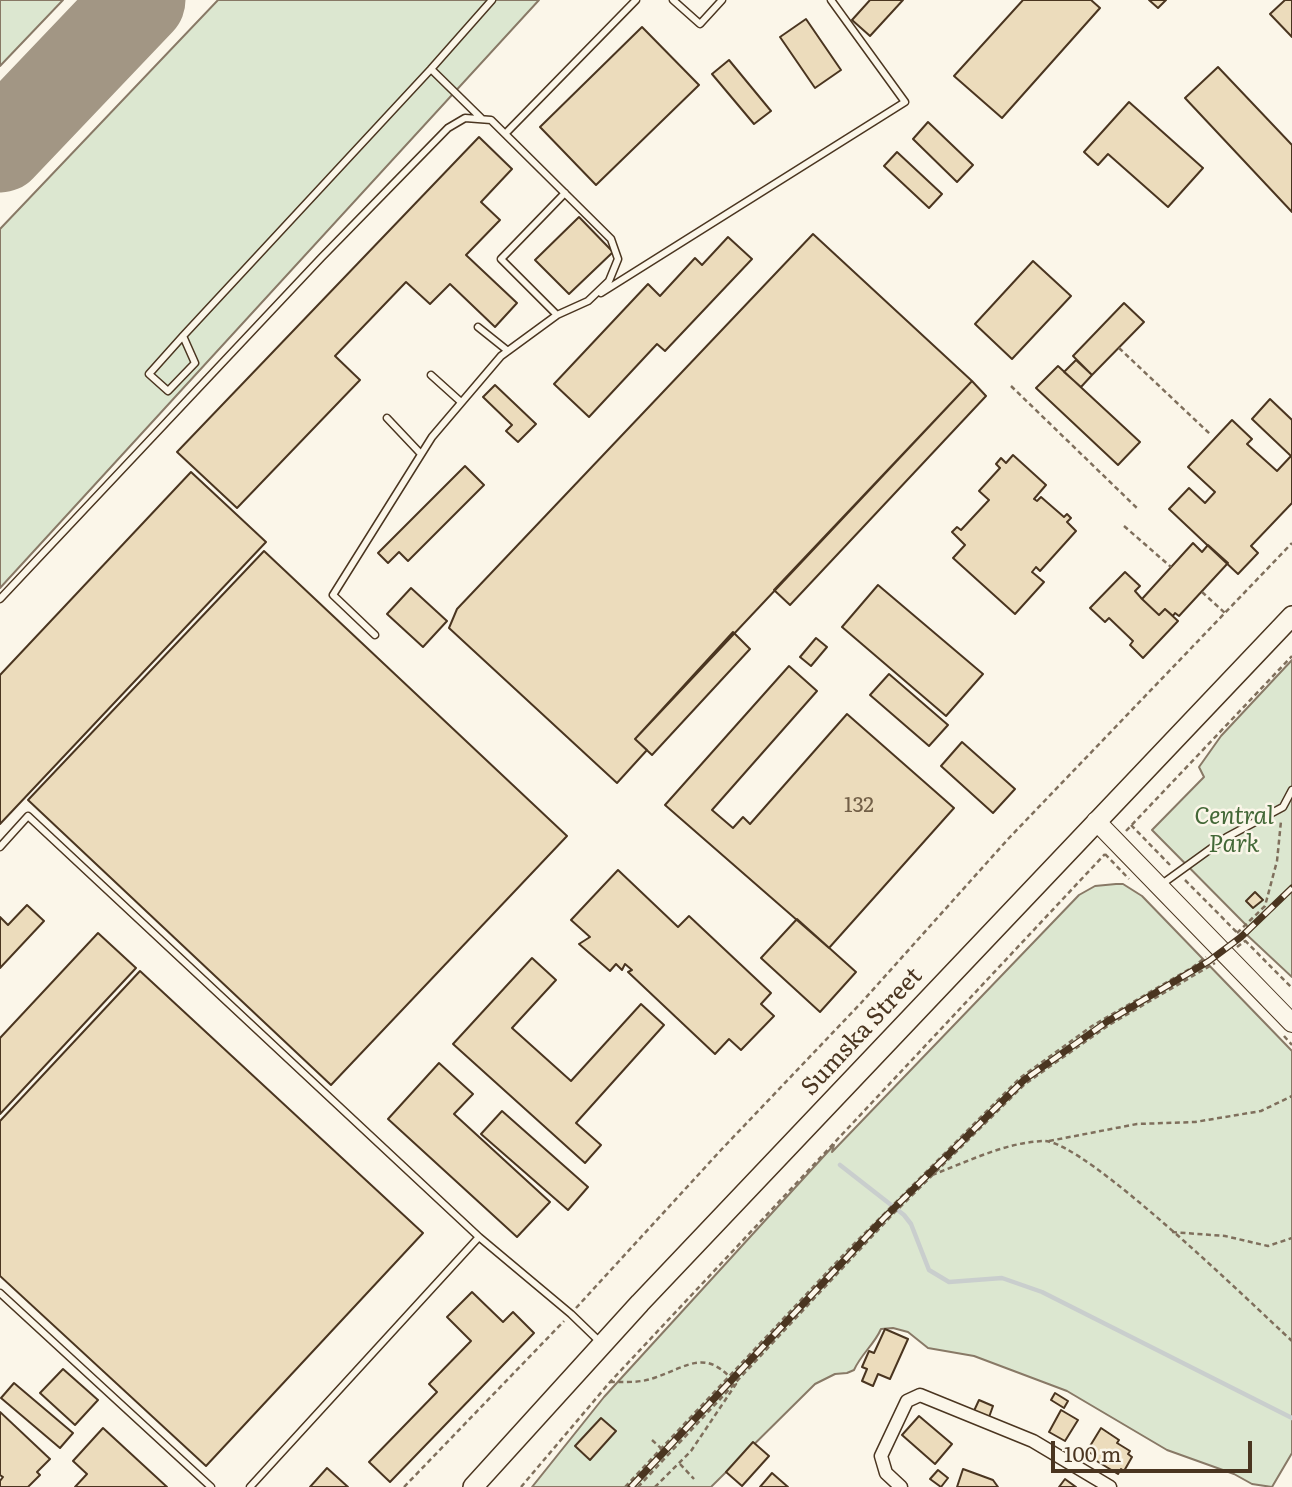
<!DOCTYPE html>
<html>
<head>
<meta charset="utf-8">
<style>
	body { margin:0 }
	#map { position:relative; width:1292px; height:1487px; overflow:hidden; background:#fbf6e9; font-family:Literata,serif }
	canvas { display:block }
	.scale { position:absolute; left:1051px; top:1441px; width:201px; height:32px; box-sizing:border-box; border:4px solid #4a3520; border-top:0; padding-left:9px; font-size:21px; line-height:24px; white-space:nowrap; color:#4a3520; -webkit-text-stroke:5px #fbf6e9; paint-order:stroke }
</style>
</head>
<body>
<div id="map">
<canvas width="1292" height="1487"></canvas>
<div class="scale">100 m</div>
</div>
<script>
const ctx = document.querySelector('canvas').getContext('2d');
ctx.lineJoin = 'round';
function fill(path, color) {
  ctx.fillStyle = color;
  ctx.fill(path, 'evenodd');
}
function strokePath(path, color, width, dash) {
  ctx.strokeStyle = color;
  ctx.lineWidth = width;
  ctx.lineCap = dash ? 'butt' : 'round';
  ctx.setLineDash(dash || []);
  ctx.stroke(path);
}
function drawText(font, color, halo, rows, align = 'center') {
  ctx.font = font + ' Literata,serif';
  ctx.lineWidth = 5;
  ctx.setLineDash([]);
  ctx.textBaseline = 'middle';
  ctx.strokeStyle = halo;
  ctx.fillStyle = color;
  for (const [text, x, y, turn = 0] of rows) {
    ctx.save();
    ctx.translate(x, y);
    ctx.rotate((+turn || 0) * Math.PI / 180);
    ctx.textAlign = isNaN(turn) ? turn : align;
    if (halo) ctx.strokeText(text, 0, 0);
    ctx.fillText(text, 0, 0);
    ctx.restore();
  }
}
const green = new Path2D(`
	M0 0H63L0 66Z
	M218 0H539L0 588V229Z
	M1292 660V977L1247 935 1251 930 1152 830 1204 777 1199 767 1221 736Z
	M1116 884H1123L1142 896 1292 1051V1453L1272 1487 1252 1484 1234 1474 1167 1450 1067 1391 974 1356 928 1348 908 1332 893 1328 881 1329C874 1345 861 1354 854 1370L847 1373 835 1374 815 1384 711 1487H532L604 1397 834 1145 832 1152 1079 895 1095 886Z`);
fill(green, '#dce7d0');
strokePath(green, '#887966', 2);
strokePath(new Path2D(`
	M840 1165 904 1215 911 1224 929 1270 949 1282 1002 1278 1042 1292 1292 1418`), '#c9cecd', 4.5);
strokePath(new Path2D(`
	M0 147 140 0`), '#a29684', 91);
const building = new Path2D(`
	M870 0H903L870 36 852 20Z
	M1023 0H1091L1100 8 1002 118 954 76Z
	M1149 0H1166L1158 8Z
	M1285 0H1292V37L1270 14Z
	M806 19 841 70 815 88 780 37Z
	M642 27 699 85 596 185 540 127Z
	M729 60 771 111 754 124 712 74Z
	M1218 67 1292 145V212L1185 98Z
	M1129 102 1203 168 1168 207 1108 154 1098 165 1084 152Z
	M928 122 973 165 957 182 913 139Z
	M479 137 512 169 481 202 500 220 466 255 517 303 495 327 450 284 430 304 406 282 335 356 360 380 237 508 177 452Z
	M897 152 942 194 929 208 884 166Z
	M579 217 613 252 569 294 535 260Z
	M813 234 972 381 635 739 647 750 617 783 449 628 457 609Z
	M728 237 752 259 665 351 657 344 589 417 554 384 648 284 660 296 695 258 702 265Z
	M1033 261 1071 296 1012 359 975 324Z
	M1124 303 1144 322 1092 375 1073 356Z
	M1076 360 1092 375 1081 387 1064 372Z
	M1058 366 1140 442 1118 465 1036 388Z
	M972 381 986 396 790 605 774 590Z
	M495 385 536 424 518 442 506 431 512 425 483 397Z
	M1270 399 1292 420V503L1251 546 1258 553 1238 574 1169 509 1189 488 1205 503 1215 492 1188 467 1232 420 1252 439 1247 444 1277 471 1291 456 1252 419Z
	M1013 455 1046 485 1034 499 1037 501 1041 497 1064 517 1067 514 1071 518 1067 522 1076 531 1040 571 1036 567 1032 572 1044 582 1015 614 953 558 965 545 952 532 957 527 961 530 989 500 979 491 1000 468 996 464 1001 458 1006 463Z
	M465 466 484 485 408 561 399 552 388 563 378 553Z
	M191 472 266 542 0 824V675Z
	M1193 543 1202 552 1208 545 1228 563 1179 616 1175 613 1173 616 1165 609 1159 615 1142 599Z
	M264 551 567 836 331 1085 28 800Z
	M1125 572 1140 586 1135 591 1142 599 1159 615 1165 609 1178 621 1143 658 1130 645 1133 641 1109 618 1105 622 1090 608Z
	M878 585 983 674 946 716 842 627Z
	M411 588 447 621 423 647 387 614Z
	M733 632 750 649 652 755 635 739Z
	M816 638 827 647 811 666 800 657Z
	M789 666 817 691 712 810 733 828 743 817 750 824 847 714 954 808 829 948 665 805Z
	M889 674 948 725 929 746 870 695Z
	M962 742 1015 789 993 813 941 766Z
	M618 870 678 927 689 916 771 993 761 1004 774 1016 741 1050 729 1039 715 1054 628 972 632 970 625 964 622 970 616 964 610 971 579 944 590 937 571 920Z
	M1255 892 1263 900 1253 908 1246 901Z
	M27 905 44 921 0 968V917L8 925Z
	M797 919 856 972 820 1012 761 958Z
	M98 933 136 968 0 1114V1038Z
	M532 958 556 980 512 1028 571 1081 641 1004 664 1025 576 1123 601 1145 585 1163 453 1044Z
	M140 971 423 1233 206 1466 0 1276V1121Z
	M439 1063 473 1094 454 1114 550 1202 517 1237 388 1119Z
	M502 1111 588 1187 568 1210 481 1134Z
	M472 1292 503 1322 513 1312 534 1333 390 1482 369 1462 437 1392 429 1384 471 1341 447 1317Z
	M885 1329 908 1339 890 1379 878 1374 873 1386 862 1381 867 1369 862 1367 869 1351 874 1353Z
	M63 1369 98 1400 75 1425 40 1393Z
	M14 1383 73 1433 60 1448 1 1398Z
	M1055 1393 1068 1401 1064 1408 1051 1400Z
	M979 1400 993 1406 988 1420 973 1413Z
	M1061 1410 1078 1420 1065 1441 1049 1432Z
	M0 1412 50 1459 37 1472 40 1475 28 1487H0V1481L3 1477 0 1475Z
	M919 1416 952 1444 935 1464 902 1435Z
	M601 1418 616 1431 590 1460 575 1446Z
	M103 1428 167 1487H75L87 1474 73 1461Z
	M1101 1428 1119 1440 1117 1443 1130 1451 1128 1454 1132 1457 1124 1471 1121 1469 1118 1474 1095 1460 1097 1457 1087 1451Z
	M753 1442 769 1456 742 1486 726 1472Z
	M327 1468 348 1487H310Z
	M963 1469 993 1480 998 1487H957Z
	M938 1470 948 1478 941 1487 930 1479Z
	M772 1473 788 1487H760Z
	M1065 1479 1076 1487H1059Z`);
fill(building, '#ecdcbc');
strokePath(building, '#4a3520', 2);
const lane = new Path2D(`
	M673 0 700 24 722 0
	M431 69 482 119
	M505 134 636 0
	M601 293 905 102 831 0
	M557 315 501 259 565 193
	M478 327 508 351
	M183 336 195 363 168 391 149 374 183 336 431 69 492 0
	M431 375 461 402
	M387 418 421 454
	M0 599 321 258 448 128 465 118 491 120 611 239 618 259 609 281 588 301 557 315 501 356 432 437 333 595 375 635
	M0 847 28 816 479 1237
	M1162 884 1227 837 1283 807 1292 790
	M0 1293 211 1487
	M250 1487 479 1237 571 1314 600 1342`);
const street = new Path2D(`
	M901 1487 886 1473 881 1456 907 1401 920 1395 1033 1441 1110 1487`);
const secondary = new Path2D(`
	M1096 821 1292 1023`);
const primary = new Path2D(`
	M473 1487 640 1303 1292 616`);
strokePath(lane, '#4a3520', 9);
strokePath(street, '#4a3520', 15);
strokePath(secondary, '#4a3520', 20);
strokePath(primary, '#4a3520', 22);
strokePath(new Path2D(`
	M1119 348 1210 434
	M1011 386 1139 510
	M1124 526 1171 567
	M1202 592 1225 613
	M1131 825 1170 865
	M1126 831 1292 656
	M1105 854 1129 879
	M1185 880 1292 988
	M1237 933 1265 906 1277 861 1281 821
	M1237 947 1245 941
	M1284 1036 1292 1045
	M1049 1141 1137 1124 1195 1122 1261 1111 1292 1096
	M932 1175C967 1162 1006 1142 1044 1141 1085 1141 1254 1306 1292 1341
	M1172 1232 1225 1236 1268 1246 1292 1238
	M576 1308 721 1150 861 1003 1009 838 1292 543
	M610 1382C624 1382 640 1383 654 1378 691 1365 706 1348 736 1384L691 1451 655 1487
	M652 1440 663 1450
	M680 1464 694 1479
	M404 1487 564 1321
	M521 1487 610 1382 1105 854
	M625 1487 848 1250 1020 1078 1092 1026 1193 967 1206 957
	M638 1487 892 1215 1025 1084 1109 1025 1215 963`), '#7f6f5c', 2.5, [5, 3.5]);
strokePath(lane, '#fbf6e9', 6);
strokePath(street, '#fbf6e9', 12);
strokePath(secondary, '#fbf6e9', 18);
strokePath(primary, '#fbf6e9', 19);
const rail = new Path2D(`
	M631 1487 884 1218 1024 1080 1108 1021 1209 961 1241 937 1292 888`);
strokePath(rail, '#4a3520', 7);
strokePath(rail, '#fbf6e9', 4.5, [13]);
drawText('21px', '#725f47', null, [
	["132",859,806]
]);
drawText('italic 24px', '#436837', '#fbf6e9', [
	["Central",1234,817],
	["Park",1234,845]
]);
drawText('24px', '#4a3520', '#fbf6e9', [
	["Sumska Street",862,1032,-47]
]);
</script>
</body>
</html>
